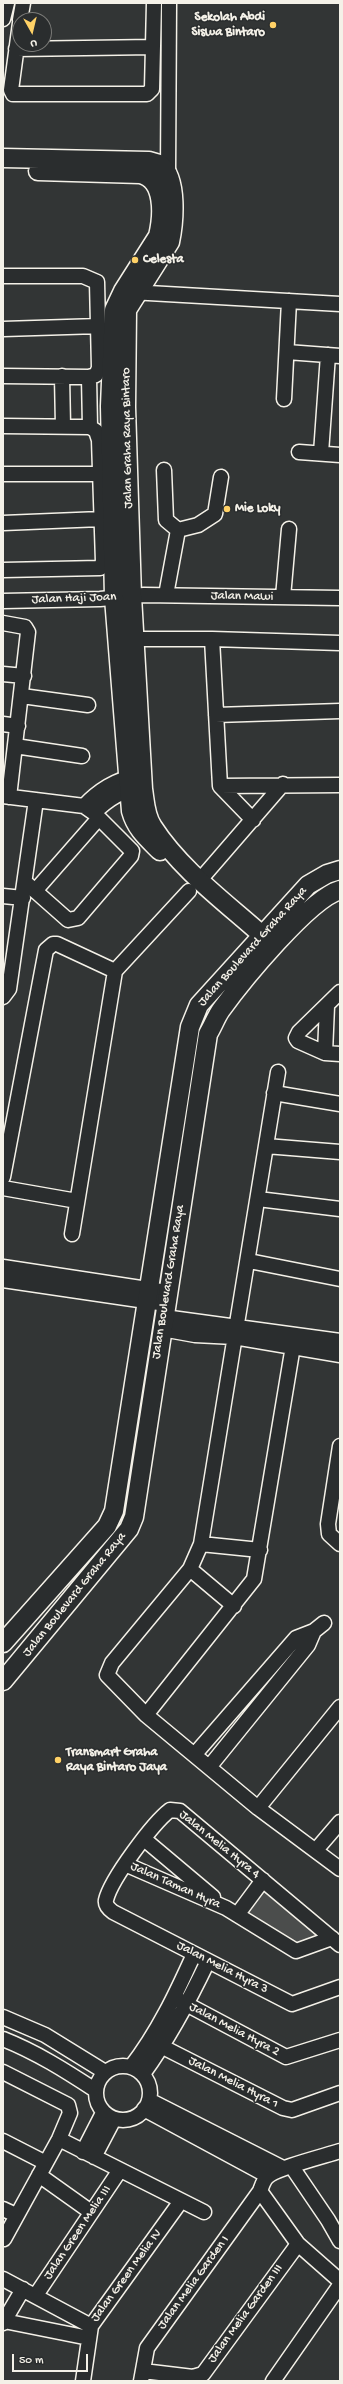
<!DOCTYPE html>
<html>
<head>
<meta charset="utf-8">
<style>
	body { margin:0 }
	#map { position:relative; width:343px; height:2384px; overflow:hidden; background:#323535; font-family:"Gochi Hand",sans-serif }
	canvas { display:block }
	.frame { position:absolute; inset:0; border:4px solid #f4f1e8; pointer-events:none }
	.north { position:absolute; left:12px; top:12px; width:40px; height:40px; box-sizing:border-box; background:#2a2d2e; border:1px solid #7b7b78; border-radius:50%; rotate:172deg; font-size:11px; font-weight:700; line-height:16px; text-align:center; color:#f4f1e8 }
	.north::after { content:''; display:block; margin:auto; width:14px; height:18px; background:#ffd166; clip-path:polygon(50% 0,100% 100%,50% 72%,0 100%) }
	.scale { position:absolute; left:12px; top:2354px; width:76px; height:18px; box-sizing:border-box; border:2px solid #f4f1e8; border-top:0; padding-left:5px; font-size:12px; line-height:14px; white-space:nowrap; color:#f4f1e8; -webkit-text-stroke:3px #2a2d2e; paint-order:stroke }
</style>
</head>
<body>
<div id="map">
<canvas width="343" height="2384"></canvas>
<div class="frame"></div>
<div class="north">U</div>
<div class="scale">50 m</div>
</div>
<script>
const ctx = document.querySelector('canvas').getContext('2d');
ctx.lineJoin = 'round';
function fill(path, color) {
  ctx.fillStyle = color;
  ctx.fill(path, 'evenodd');
}
function strokePath(path, color, width, dash) {
  ctx.strokeStyle = color;
  ctx.lineWidth = width;
  ctx.lineCap = dash ? 'butt' : 'round';
  ctx.setLineDash(dash || []);
  ctx.stroke(path);
}
function drawText(font, color, halo, rows, align = 'center') {
  ctx.font = font + ' "Gochi Hand",sans-serif';
  ctx.lineWidth = 3;
  ctx.setLineDash([]);
  ctx.textBaseline = 'middle';
  ctx.strokeStyle = halo;
  ctx.fillStyle = color;
  for (const [text, x, y, turn = 0] of rows) {
    ctx.save();
    ctx.translate(x, y);
    ctx.rotate((+turn || 0) * Math.PI / 180);
    ctx.textAlign = isNaN(turn) ? turn : align;
    if (halo) ctx.strokeText(text, 0, 0);
    ctx.fillText(text, 0, 0);
    ctx.restore();
  }
}
fill(new Path2D(`
	M262 1884 321 1938 296 1947 242 1915Z`), '#4b4d4c');
const minor = new Path2D(`
	M3 19 7 3
	M20 20 23 3
	M20 23 11 90 13 94H147L152 89 154 3
	M16 49 153 47
	M166 178 168 174 169 3
	M3 276H83L97 282 99 368 96 375 89 377 3 376
	M131 292 340 304
	M3 329 99 326
	M287 352 340 356
	M62 376 63 426
	M89 377 90 427
	M284 399 289 301
	M3 426 90 427 96 431 99 440 103 562 100 568 3 570
	M299 452 340 455
	M321 453 328 355
	M164 470 166 520 178 530 166 595
	M3 474H99
	M3 523 101 519
	M178 530 198 525 215 514 221 477
	M283 597 289 529
	M3 601 100 599 144 595 340 598
	M3 623 25 627 28 632 9 797
	M134 639H212L340 643
	M212 639 220 786 253 820
	M3 674 24 676
	M22 696 88 705
	M216 715 340 711
	M3 724 18 726
	M15 746 82 756
	M220 786 340 785
	M3 796 84 806 94 813 132 851 131 856 78 918 68 920 25 882
	M84 806C97 792 117 778 136 777
	M94 813C106 801 121 790 138 789
	M200 880 283 784
	M35 891 99 818
	M3 896 23 898
	M340 992 299 1032 296 1038 298 1041 325 1053 340 1054
	M3 997 9 989 36 800
	M325 1053 327 1006
	M278 1072 201 1544 190 1569 112 1663 107 1675 146 1715 258 1808 340 1869
	M274 1093 340 1104
	M266 1146 340 1152
	M3 1177 46 950 53 944H57L115 971
	M3 1188 77 1201
	M258 1199 340 1209
	M72 1234 115 971 189 891
	M249 1261 340 1279
	M3 1267 167 1292
	M3 1280 166 1304
	M164 1317 340 1341
	M162 1329 195 1335 234 1337 340 1355
	M340 1446 328 1524 329 1534 340 1544
	M201 1544 260 1550
	M190 1569 234 1606
	M146 1715 254 1579 293 1346
	M195 1754 296 1638 314 1631 324 1623
	M210 1766 308 1645 314 1631
	M258 1808 340 1707
	M144 1839 213 1897
	M316 1850 340 1822
	M125 1864 226 1908 296 1951 332 1938
	M237 1915 263 1880
	M340 1945 180 1811 170 1810C153 1823 111 1879 106 1900 105 1905 109 1909 113 1912L292 2004 340 1987
	M175 1998 286 2057 340 2040
	M3 2017 45 2035 105 2072
	M3 2039C36 2052 66 2071 95 2090
	M151 2041 283 2108 292 2110 340 2093
	M96 2093a27 27 0 1 1 54 0a27 27 0 1 1-54 0Z
	M131 2067C158 2032 176 1994 194 1954
	M3 2072 68 2105 70 2113 59 2139 4 2239
	M143 2074C169 2038 189 2001 208 1961
	M149 2100 283 2168
	M144 2109 268 2176
	M59 2139 204 2212
	M3 2141 44 2162
	M83 2152 103 2113
	M94 2157 114 2119
	M292 2167 328 2220 340 2241
	M39 2175 91 2212
	M260 2191 298 2244 340 2281
	M3 2209 16 2215
	M3 2279 91 2326
	M36 2295 120 2170
	M4 2321 89 2338
	M3 2323 23 2289
	M143 2371 193 2377 203 2374 298 2244
	M83 2381 91 2326 181 2201
	M141 2381 147 2348 260 2191C262 2186 263 2181 267 2177 276 2168 325 2156 340 2151
	M273 2381 340 2285`);
const major = new Path2D(`
	M3 158 149 161C153 162 158 163 161 165 178 179 174 223 170 242L127 310 126 407 132 596 143 789C145 801 145 816 153 827 180 869 225 902 262 935
	M38 171 140 174C165 179 163 215 158 236L123 291 114 310 110 406 114 598 131 811C136 829 147 838 160 851
	M3 1643 107 1526 114 1511 190 1027 199 1005 308 885 327 874 340 870
	M3 1681 129 1529 134 1517 208 1034C213 1026 216 1017 221 1010 242 981 309 899 340 890`);
strokePath(minor, '#f4f1e8', 17);
strokePath(major, '#f4f1e8', 21);
strokePath(minor, '#2a2d2e', 14);
strokePath(major, '#2a2d2e', 18);
for (const [x, y, r, color] of [
	[273,25,4,"#ffd166"],
	[135,260,4,"#ffd166"],
	[227,509,4,"#ffd166"],
	[58,1760,4,"#ffd166"]
]) {
  const dot = new Path2D();
  dot.arc(x, y, r, 0, 2 * Math.PI);
  ctx.fillStyle = color;
  ctx.fill(dot);
  strokePath(dot, '#2a2d2e', 1.5);
}
drawText('bold 13px', '#f4f1e8', '#2a2d2e', [
	["Sekolah Abdi",265,18,"right"],
	["Siswa Bintaro",265,33,"right"],
	["Celesta",143,260],
	["Mie Loky",235,509],
	["Transmart Graha",66,1753],
	["Raya Bintaro Jaya",66,1768]
], 'left');
drawText('13px', '#f4f1e8', '#2a2d2e', [
	["Jalan Graha Raya Bintaro",128,438,-91],
	["Jalan Mawi",242,597,1],
	["Jalan Haji Joan",74,599,-2],
	["Jalan Boulevard Graha Raya",253,947,-48],
	["Jalan Boulevard Graha Raya",169,1282,-81],
	["Jalan Boulevard Graha Raya",75,1595,-51],
	["Jalan Melia Hyra 4",219,1845,39],
	["Jalan Taman Hyra",175,1886,24],
	["Jalan Melia Hyra 3",222,1968,27],
	["Jalan Melia Hyra 2",234,2030,28],
	["Jalan Melia Hyra 1",233,2083,27],
	["Jalan Green Melia III",78,2233,-56],
	["Jalan Green Melia IV",127,2276,-54],
	["Jalan Melia Garden I",194,2283,-54],
	["Jalan Melia Garden III",246,2314,-54]
]);
</script>
</body>
</html>
